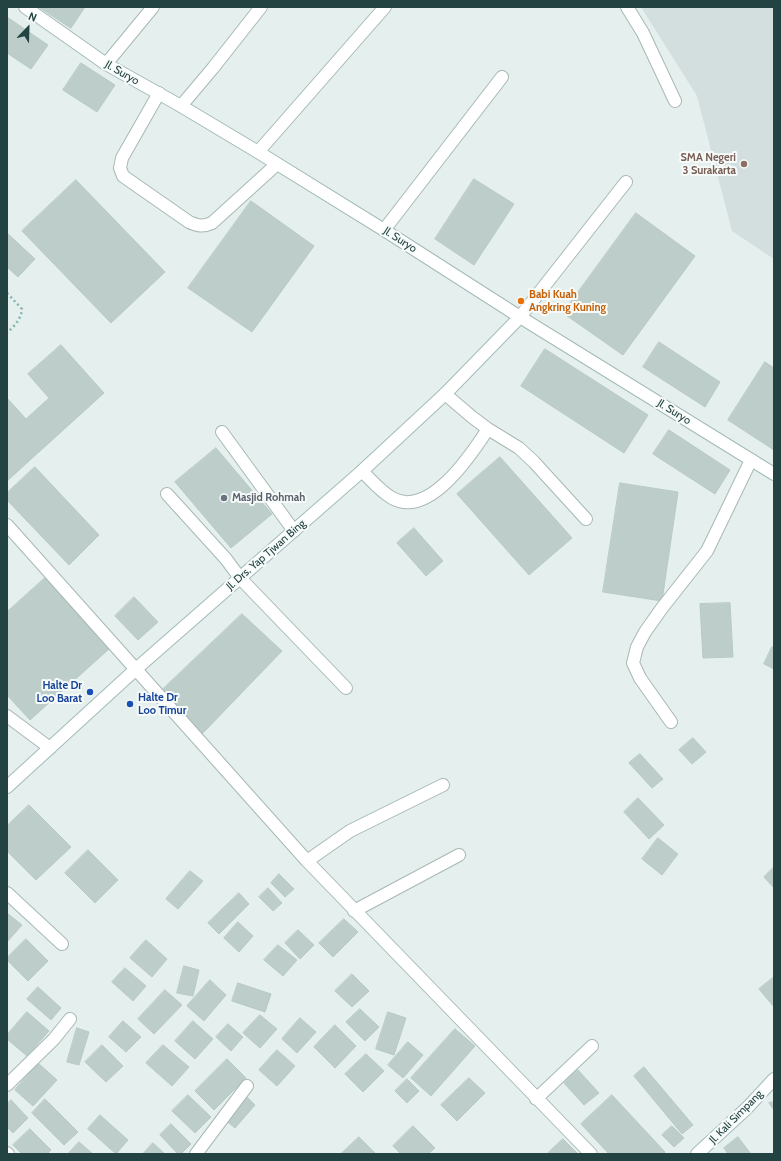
<!DOCTYPE html>
<html>
<head>
<meta charset="utf-8">
<style>
	body { margin:0 }
	#map { position:relative; width:781px; height:1161px; overflow:hidden; background:#e5efed; font-family:Cabin,sans-serif }
	canvas { display:block }
	.frame { position:absolute; inset:0; border:8px solid #234242; pointer-events:none }
	.north { position:absolute; left:8px; top:8px; width:40px; height:40px; -webkit-text-stroke:3px #f6fbfa; paint-order:stroke; rotate:23deg; font-size:11px; font-weight:700; line-height:16px; text-align:center; color:#234242 }
	.north::after { content:''; display:block; margin:auto; width:14px; height:18px; background:#234242; clip-path:polygon(50% 0,100% 100%,50% 72%,0 100%) }
</style>
</head>
<body>
<div id="map">
<canvas width="781" height="1161"></canvas>
<div class="frame"></div>
<div class="north">N</div>
</div>
<script>
const ctx = document.querySelector('canvas').getContext('2d');
ctx.lineJoin = 'round';
function fill(path, color) {
  ctx.fillStyle = color;
  ctx.fill(path, 'evenodd');
}
function strokePath(path, color, width, dash) {
  ctx.strokeStyle = color;
  ctx.lineWidth = width;
  ctx.lineCap = dash ? 'butt' : 'round';
  ctx.setLineDash(dash || []);
  ctx.stroke(path);
}
function drawText(font, color, halo, rows, align = 'center') {
  ctx.font = font + ' Cabin,sans-serif';
  ctx.lineWidth = 4;
  ctx.setLineDash([]);
  ctx.textBaseline = 'middle';
  ctx.strokeStyle = halo;
  ctx.fillStyle = color;
  for (const [text, x, y, turn = 0] of rows) {
    ctx.save();
    ctx.translate(x, y);
    ctx.rotate((+turn || 0) * Math.PI / 180);
    ctx.textAlign = isNaN(turn) ? turn : align;
    if (halo) ctx.strokeText(text, 0, 0);
    ctx.fillText(text, 0, 0);
    ctx.restore();
  }
}
fill(new Path2D(`
	M641 7H774V259L732 231 697 96Z`), '#d3dfde');
const building = new Path2D(`
	M39 7H85L71 28Z
	M7 17 48 45 31 69 7 53Z
	M81 63 115 85 97 112 63 90Z
	M474 179 514 204 474 265 435 239Z
	M76 180 165 272 111 323 22 231Z
	M251 201 314 246 252 332 188 288Z
	M636 213 695 256 623 355 563 313Z
	M7 233 35 259 18 277 7 267Z
	M659 342 720 382 705 407 643 367Z
	M61 345 104 393 7 481V398L26 419 49 398 28 374Z
	M545 349 648 415 624 453 521 386Z
	M765 362 774 368V450L728 420Z
	M669 430 730 470 715 494 653 454Z
	M216 448 272 514 231 548 175 482Z
	M500 457 572 538 529 575 457 494Z
	M35 467 99 535 69 565 7 500V493Z
	M620 483 678 492 662 601 603 592Z
	M414 528 443 561 426 576 397 543Z
	M45 578 109 649 30 720 7 695V612Z
	M134 597 158 622 138 640 115 616Z
	M730 603 733 657 703 658 700 604Z
	M242 614 282 651 202 734 160 692Z
	M772 647 774 648V669L764 664Z
	M693 738 706 752 692 764 679 750Z
	M640 754 663 779 652 788 629 763Z
	M638 798 664 825 649 839 624 812Z
	M29 805 71 847 36 880 7 851V826Z
	M658 838 678 854 662 875 642 859Z
	M88 850 118 880 95 903 65 873Z
	M774 867V888L764 877Z
	M190 871 203 881 178 909 166 899Z
	M279 874 294 889 285 897 271 883Z
	M268 888 282 903 273 911 259 897Z
	M239 893 249 904 219 934 208 923Z
	M7 913 22 925 7 942Z
	M344 919 358 932 333 957 319 943Z
	M238 922 253 936 239 952 224 938Z
	M298 930 314 945 300 959 285 943Z
	M26 939 48 961 28 981 7 960V958Z
	M146 940 167 959 152 977 130 958Z
	M278 945 297 960 283 976 264 960Z
	M184 966 199 970 193 996 177 993Z
	M125 968 146 986 133 1001 112 982Z
	M352 974 369 991 352 1007 335 991Z
	M774 977V1007L759 989Z
	M210 980 226 995 204 1021 187 1006Z
	M238 983 271 994 265 1012 232 1001Z
	M38 987 61 1008 51 1020 27 999Z
	M165 990 182 1005 154 1034 138 1019Z
	M360 1009 379 1027 365 1041 346 1022Z
	M27 1012 49 1031 27 1056 7 1039V1035Z
	M388 1012 406 1018 394 1055 376 1049Z
	M260 1015 277 1029 260 1048 243 1033Z
	M300 1018 316 1032 297 1053 282 1039Z
	M123 1021 141 1037 126 1052 109 1037Z
	M193 1021 213 1039 195 1059 175 1041Z
	M228 1024 243 1037 231 1051 216 1037Z
	M335 1025 356 1046 335 1068 314 1047Z
	M77 1028 89 1032 79 1065 67 1062Z
	M455 1029 475 1046 431 1096 411 1078Z
	M408 1042 423 1055 403 1078 388 1065Z
	M102 1045 123 1066 106 1082 85 1062Z
	M163 1045 189 1067 172 1086 146 1063Z
	M277 1050 295 1066 277 1086 259 1070Z
	M366 1054 384 1071 363 1092 345 1074Z
	M227 1059 246 1078 214 1110 195 1091Z
	M38 1063 57 1080 33 1106 15 1090Z
	M644 1067 693 1125 682 1134 634 1076Z
	M578 1070 599 1093 584 1105 564 1083Z
	M469 1078 485 1093 457 1121 441 1105Z
	M407 1079 419 1091 407 1103 395 1091Z
	M188 1095 211 1117 195 1133 172 1111Z
	M245 1095 255 1105 235 1128 224 1119Z
	M612 1095 665 1152 663 1154H609L581 1124Z
	M45 1099 78 1132 64 1145 32 1113Z
	M11 1100 28 1118 13 1133 7 1127V1104Z
	M774 1102V1110L769 1103Z
	M100 1115 128 1140 116 1154 88 1129Z
	M171 1124 191 1144 181 1154H178L160 1135Z
	M413 1126 435 1148 428 1154H401L393 1146Z
	M672 1126 684 1138 674 1147 662 1135Z
	M30 1129 51 1150 47 1154H22L13 1145Z
	M359 1137 376 1154H341Z
	M738 1137 751 1154H728L724 1148Z
	M563 1139 578 1154H547Z
	M79 1142 93 1154H68Z
	M153 1143 165 1154H143Z`);
fill(building, '#bdcdca');
strokePath(building, '#b7c9c6', 1);
const lane = new Path2D(`
	M159 93 122 158 120 168 123 176 189 222C198 226 203 227 212 223L277 164
	M181 106 213 68 261 7
	M488 429 519 448 534 462 586 519
	M222 432 294 531
	M362 471C371 480 380 491 392 498 429 519 471 455 488 429L472 417 445 394
	M167 494 226 559 240 578 346 688
	M671 722 640 678 633 663 637 647 645 632 662 608 707 551 751 460`);
const street = new Path2D(`
	M627 7 643 33 675 101
	M106 64 153 7
	M258 152 385 7
	M384 230 502 77
	M520 317 626 182
	M7 525 307 861 591 1154
	M7 716 50 748
	M307 861 350 831 443 785
	M7 893 62 944
	M354 911 459 855
	M7 1085 54 1039 70 1019
	M536 1099 592 1046
	M7 1153 8 1154
	M196 1154 247 1086`);
const secondary = new Path2D(`
	M25 7 106 64 181 106 258 152 384 230 520 317 774 474
	M7 787 136 669 362 471 445 394 520 317
	M697 1154 747 1108 774 1079`);
strokePath(lane, '#a7b8b6', 14);
strokePath(street, '#a7b8b6', 14);
strokePath(secondary, '#a3bbba', 14);
strokePath(new Path2D(`
	M7 293 22 309C21 320 14 326 7 333`), '#85b3b1', 2.5, [2, 3]);
strokePath(lane, '#fff', 12);
strokePath(street, '#fff', 12);
strokePath(secondary, '#fff', 12);
for (const [x, y, r, color] of [
	[744,164,4,"#8d6e63"],
	[521,301,4,"#e8710a"],
	[224,498,4,"#6b7280"],
	[90,692,4,"#1a4fb4"],
	[130,704,4,"#1a4fb4"]
]) {
  const dot = new Path2D();
  dot.arc(x, y, r, 0, 2 * Math.PI);
  ctx.fillStyle = color;
  ctx.fill(dot);
  strokePath(dot, '#f6fbfa', 1.5);
}
drawText('11px', '#234242', '#f6fbfa', [
	["Jl. Suryo",122,73,30],
	["Jl. Suryo",400,240,33],
	["Jl. Suryo",674,412,32],
	["Jl. Drs. Yap Tjwan Bing",266,555,-41],
	["Jl. Kali Simpang",736,1117,-45]
]);
drawText('bold 11px', '#785e54', '#f6fbfa', [
	["SMA Negeri",736,158],
	["3 Surakarta",736,171]
], 'right');
drawText('bold 11px', '#c56008', '#f6fbfa', [
	["Babi Kuah",529,295],
	["Angkring Kuning",529,308]
], 'left');
drawText('bold 11px', '#5b616d', '#f6fbfa', [
	["Masjid Rohmah",232,498]
], 'left');
drawText('bold 11px', '#164399', '#f6fbfa', [
	["Halte Dr",82,686],
	["Loo Barat",82,699],
	["Halte Dr",138,698,"left"],
	["Loo Timur",138,711,"left"]
], 'right');
</script>
</body>
</html>
